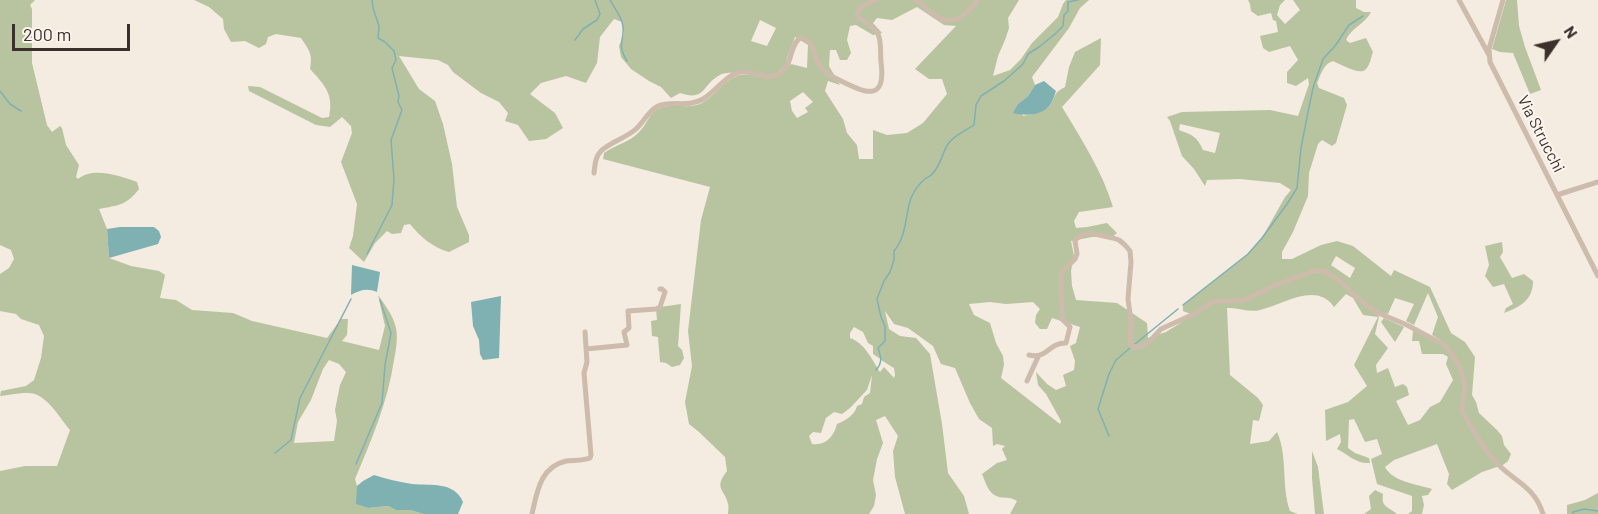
<!DOCTYPE html>
<html>
<head>
<meta charset="utf-8">
<style>
	body { margin:0 }
	#map { position:relative; width:1598px; height:514px; overflow:hidden; background:#f4ebe1; font-family:Barlow,sans-serif }
	canvas { display:block }
	.north { position:absolute; left:1526px; top:12px; width:60px; height:60px; -webkit-text-stroke:4px #fbf5ee; paint-order:stroke; rotate:56deg; font-size:16px; font-weight:700; line-height:24px; text-align:center; color:#3b302b }
	.north::after { content:''; display:block; margin:auto; width:21px; height:27px; background:#3b302b; clip-path:polygon(50% 0,100% 100%,50% 72%,0 100%) }
	.scale { position:absolute; left:12px; top:24px; width:118px; height:27px; box-sizing:border-box; border:3px solid #3b302b; border-top:0; padding-left:8px; font-size:18px; line-height:21px; white-space:nowrap; color:#3b302b; -webkit-text-stroke:4px #fbf5ee; paint-order:stroke }
</style>
</head>
<body>
<div id="map">
<canvas width="1598" height="514"></canvas>
<div class="north">N</div>
<div class="scale">200 m</div>
</div>
<script>
const ctx = document.querySelector('canvas').getContext('2d');
ctx.lineJoin = 'round';
function fill(path, color) {
  ctx.fillStyle = color;
  ctx.fill(path, 'evenodd');
}
function strokePath(path, color, width, dash) {
  ctx.strokeStyle = color;
  ctx.lineWidth = width;
  ctx.lineCap = dash ? 'butt' : 'round';
  ctx.setLineDash(dash || []);
  ctx.stroke(path);
}
function drawText(font, color, halo, rows, align = 'center') {
  ctx.font = font + ' Barlow,sans-serif';
  ctx.lineWidth = 4.5;
  ctx.setLineDash([]);
  ctx.textBaseline = 'middle';
  ctx.strokeStyle = halo;
  ctx.fillStyle = color;
  for (const [text, x, y, turn = 0] of rows) {
    ctx.save();
    ctx.translate(x, y);
    ctx.rotate((+turn || 0) * Math.PI / 180);
    ctx.textAlign = isNaN(turn) ? turn : align;
    if (halo) ctx.strokeText(text, 0, 0);
    ctx.fillText(text, 0, 0);
    ctx.restore();
  }
}
fill(new Path2D(`
	M0 0H35L30 5 32 9V63L47 125 52 132 60 126 62 128 66 145 79 165 76 177 78 179C93 166 121 176 137 182L139 189C126 206 118 205 99 209L107 229 109 258 131 266 159 271 165 275 160 298 176 300 192 310 233 313 252 321 327 338 341 319H348L347 335 342 341 379 350 385 326 378 295C385 305 393 315 396 328 398 338 396 350 394 360 388 402 371 441 355 479L357 486V504L368 508 388 506 396 510H410L424 514H0V471L25 466H57L70 430C60 418 50 400 35 394 25 391 10 395 0 396L1 391 26 386 34 380 41 358 44 336 39 325 21 319 16 314 0 311V274L9 268 14 259 11 250 0 245ZM329 360 339 364 346 372 340 385 335 410 337 421 334 441 294 443 298 422 311 400 323 369Z
	M194 0H1019L1008 18 1009 28 1005 40 998 56 993 76 1010 70 1021 59 1032 43 1058 17 1063 4 1066 0H1089L1080 8 1069 28 1032 77 1035 85 1028 96 1018 104 1023 116C1032 114 1044 113 1050 105 1057 95 1052 94 1065 87L1069 67 1075 52 1101 38 1100 65 1062 107C1082 140 1102 171 1113 207L1079 212 1074 221 1076 228 1087 227 1107 223 1117 233 1112 237H1092L1071 241 1074 256 1071 271 1072 286 1076 300 1117 303 1147 323 1148 338 1166 332 1193 315 1183 311V305L1248 254 1262 238 1285 197 1291 190 1280 183 1240 179 1207 180 1205 186 1194 169 1182 156 1170 121 1167 117 1182 112 1270 110 1298 116 1309 84 1308 78 1296 86 1287 83V72L1298 60 1290 46 1269 52 1263 48 1260 36 1278 32 1276 21 1273 20 1271 13 1258 16 1251 11 1250 4 1248 0H1285L1280 5 1277 15 1285 24 1300 10 1293 0H1356V8L1364 12H1371C1365 24 1351 28 1346 40L1350 43 1366 38 1373 52C1371 57 1370 66 1365 70 1359 75 1340 64 1333 61 1323 64 1321 75 1317 83L1319 88 1344 98 1347 105 1336 143 1332 146 1322 140 1318 144 1309 173 1308 196 1293 232 1282 252V259H1292L1321 245 1337 241 1353 246 1391 276 1394 270 1430 287 1451 333 1465 342 1475 357 1472 395 1476 402 1479 413 1497 430 1502 436 1504 445 1511 454 1508 461 1503 465 1482 472 1452 490 1447 484 1449 474 1437 444 1394 460 1385 467C1393 482 1416 484 1432 489L1428 495 1422 496 1424 505 1422 514H1408L1412 511V496L1377 484 1371 459 1382 454 1377 439 1365 442 1354 419 1349 420 1348 448 1355 453 1369 458 1370 463C1356 464 1349 455 1337 449L1341 442 1340 434 1326 441 1325 410 1348 402 1367 386 1354 365 1378 317 1363 315 1353 298 1346 294 1334 307C1316 281 1283 305 1260 310 1249 313 1238 307 1227 308L1230 375 1258 398 1263 405 1259 421 1253 420 1250 444 1269 441 1277 432C1288 456 1281 486 1290 511L1298 514H1010L1017 501C1009 496 1006 499 999 497 988 494 986 483 982 474L997 463 1007 460 1002 449 1005 446 997 444 993 446 992 428 979 419 970 403 955 368 941 364 933 346 908 328 894 324 885 311 889 329 900 336 916 338 930 354 942 424 948 473 964 496 969 514H905L895 477 893 451 898 436 885 416 876 420 883 443 877 459 873 480 876 495 874 506 869 514H728C728 513 729 505 728 504 725 489 713 489 727 471L725 457 699 432 689 424 685 402 692 366 688 331 701 220 710 187 603 159 604 153C615 145 630 142 639 132 647 125 650 111 660 108 672 103 687 109 700 104 714 97 723 81 737 76 759 69 770 92 791 64L807 68 808 45 795 37 787 58 786 65 773 76C762 74 730 70 720 75 702 84 706 102 680 93L671 98 661 87 649 81 631 69 621 57 619 46 624 34 622 22 614 19 600 37 597 63 586 83 566 76 541 83 530 94 555 113 563 128 546 139 529 141 518 125 505 121 508 113 499 102 481 93 453 72 448 65 438 60 399 56 419 89 435 101 443 124 452 164 457 207 469 235V242L449 252C434 248 420 237 410 224L404 225 401 233 392 234 387 231 375 243 364 262 349 248 353 236 357 204 341 162 352 133 351 126 342 117 330 127 316 125 249 91 248 86 260 87 322 118 329 117C334 95 325 85 310 69 313 54 309 50 301 38L276 34 268 37 266 44 259 48 245 41 231 42 224 29 223 19 209 7ZM917 7 944 25 956 26 915 69 929 79H942L947 94 923 123 907 133 887 135 873 130V159H859L857 145 847 133 843 119 825 91 828 81 840 85 829 66 830 50H836L840 60H847L851 53 847 40 850 26 856 25 873 35 882 33 873 23 877 18 892 20ZM760 20 776 28 767 46 751 41ZM803 92 813 102 805 108 808 112 797 118 792 111 790 101ZM1180 124 1220 133 1215 153 1203 150C1197 136 1192 135 1179 130ZM1336 256 1355 268 1350 278 1331 265ZM1428 293 1438 317 1432 335 1442 341 1413 331 1412 341H1419L1422 354H1443L1448 357 1446 364 1453 380 1440 402 1430 407 1420 420 1408 425 1396 401 1409 395 1407 387 1403 384 1395 387 1388 368 1377 373 1376 365 1388 348 1375 334 1379 317 1376 311 1388 314 1395 298 1414 304 1406 321 1414 325ZM990 302 1006 304 1033 302 1040 309 1036 315 1035 323 1040 329H1047L1052 318 1080 327 1076 343 1070 346 1075 361 1074 370 1063 375 1066 386 1056 390 1047 384 1036 372 1038 385 1046 394 1061 421 1060 424 1001 378 1004 365 1003 356 996 343 990 323 974 315 969 304ZM854 327 863 332 868 343 873 346V354C881 359 886 364 894 368L895 375 894 378 884 367 880 372C872 360 865 343 850 338V333ZM872 375 870 393 864 397 862 404 857 406C855 415 845 421 837 424 834 436 826 446 812 444L809 436 813 432 821 433 826 418 834 412 842 414 850 408 867 390Z
	M1506 0H1517L1519 26 1525 47 1541 90 1530 94 1513 53 1500 52 1492 49Z
	M1502 242 1503 252 1500 257 1512 278 1524 274 1533 281C1533 300 1520 307 1504 313L1506 308 1513 304 1504 284 1493 287 1485 276 1489 265 1485 246Z
	M681 304 678 346 682 350 684 358 680 365 672 367 666 363 660 362 658 337 652 336 651 321 657 320 656 309 660 307Z
	M1384 318 1404 327 1395 342 1381 322Z
	M1312 451 1318 467 1324 514H1315L1312 478Z
	M1375 490 1383 494C1381 508 1388 506 1397 514H1364L1371 509 1369 496Z
	M1598 493V514H1567V505L1585 500Z`), '#b8c4a0');
fill(new Path2D(`
	M1044 81 1056 91C1054 96 1053 101 1050 105 1042 116 1025 116 1013 113L1018 104 1028 96 1035 85Z
	M120 227H154L159 231 161 237 158 244 109 258 107 229Z
	M352 265 380 272 377 292C367 288 360 290 351 295Z
	M501 296 499 358 483 360 480 354 479 340 473 326 471 302Z
	M374 475C386 479 399 482 412 484 431 486 454 481 463 502L458 514H424L410 510H396L388 506 368 508 356 504 357 486 363 481Z`), '#7fb0b2');
strokePath(new Path2D(`
	M610 0C614 7 620 15 622 22 627 38 615 42 627 61
	M575 40 583 29 597 20 600 14 595 0
	M0 91 10 104 21 111
	M367 254 392 205 394 179 391 140 402 110 398 102 399 96 392 68 396 60 394 51 385 42 378 38 379 26 373 8 372 0
	M1183 305 1248 254 1262 238 1287 204 1297 188 1301 148 1308 112 1313 88 1323 59 1335 46 1349 25 1363 16
	M1135 344 1178 309
	M876 370C883 362 881 357 878 348L885 341V326L881 317 877 299 884 281 890 272 894 260V251C907 236 905 215 911 198 914 191 920 183 925 179 929 176 930 177 933 173 941 165 942 153 948 144 954 135 965 131 974 125L976 105 981 96 1004 81 1023 64 1028 54 1039 47 1055 34 1063 26 1064 15 1068 11V2L1078 0
	M1109 436 1098 409 1109 374 1116 360 1130 348
	M275 453 291 440 300 398 351 299
	M356 464 382 403 385 365 391 333 380 300
	M1573 514V512L1584 509 1598 511`), '#7fb0b2', 1.5);
strokePath(new Path2D(`
	M915 0C922 3 925 7 930 12 950 29 965 17 978 0
	M1459 0 1489 55
	M1503 0 1489 49 1490 62 1598 276
	M594 173C595 165 595 157 601 151 610 142 626 138 636 129 644 122 648 111 658 106 672 100 688 108 703 99 715 92 726 75 740 72 754 70 766 82 780 73 793 65 789 46 800 38 816 40 812 56 820 66 823 72 829 75 835 78 860 90 887 107 881 62 880 54 882 43 878 34 874 26 864 23 857 16 857 6 868 4 876 0
	M1557 195 1598 182
	M586 349 627 345 624 332 629 328 628 311 656 309 660 307 665 292 662 289H660
	M1029 355C1049 359 1047 343 1066 343L1070 327 1062 319 1061 273 1075 259 1077 254 1075 241 1077 238 1083 235 1090 233 1113 238 1119 240 1125 245 1130 251 1131 262 1128 299 1131 321 1130 343 1133 347 1142 346 1148 343 1161 329 1194 314 1212 302 1245 300 1273 286 1305 274 1314 271H1324L1339 280 1354 295 1376 312 1407 325 1446 346 1460 367 1465 387 1462 411C1471 426 1481 446 1493 459 1510 480 1534 484 1543 514
	M1027 381 1038 357
	M532 514C537 492 540 467 566 461 574 460 582 461 590 458L591 455 584 373 587 362 585 332`), '#cdbbac', 5);
drawText('16px', '#3b302b', '#fbf5ee', [
	["Via Strucchi",1541,134,63]
]);
</script>
</body>
</html>
